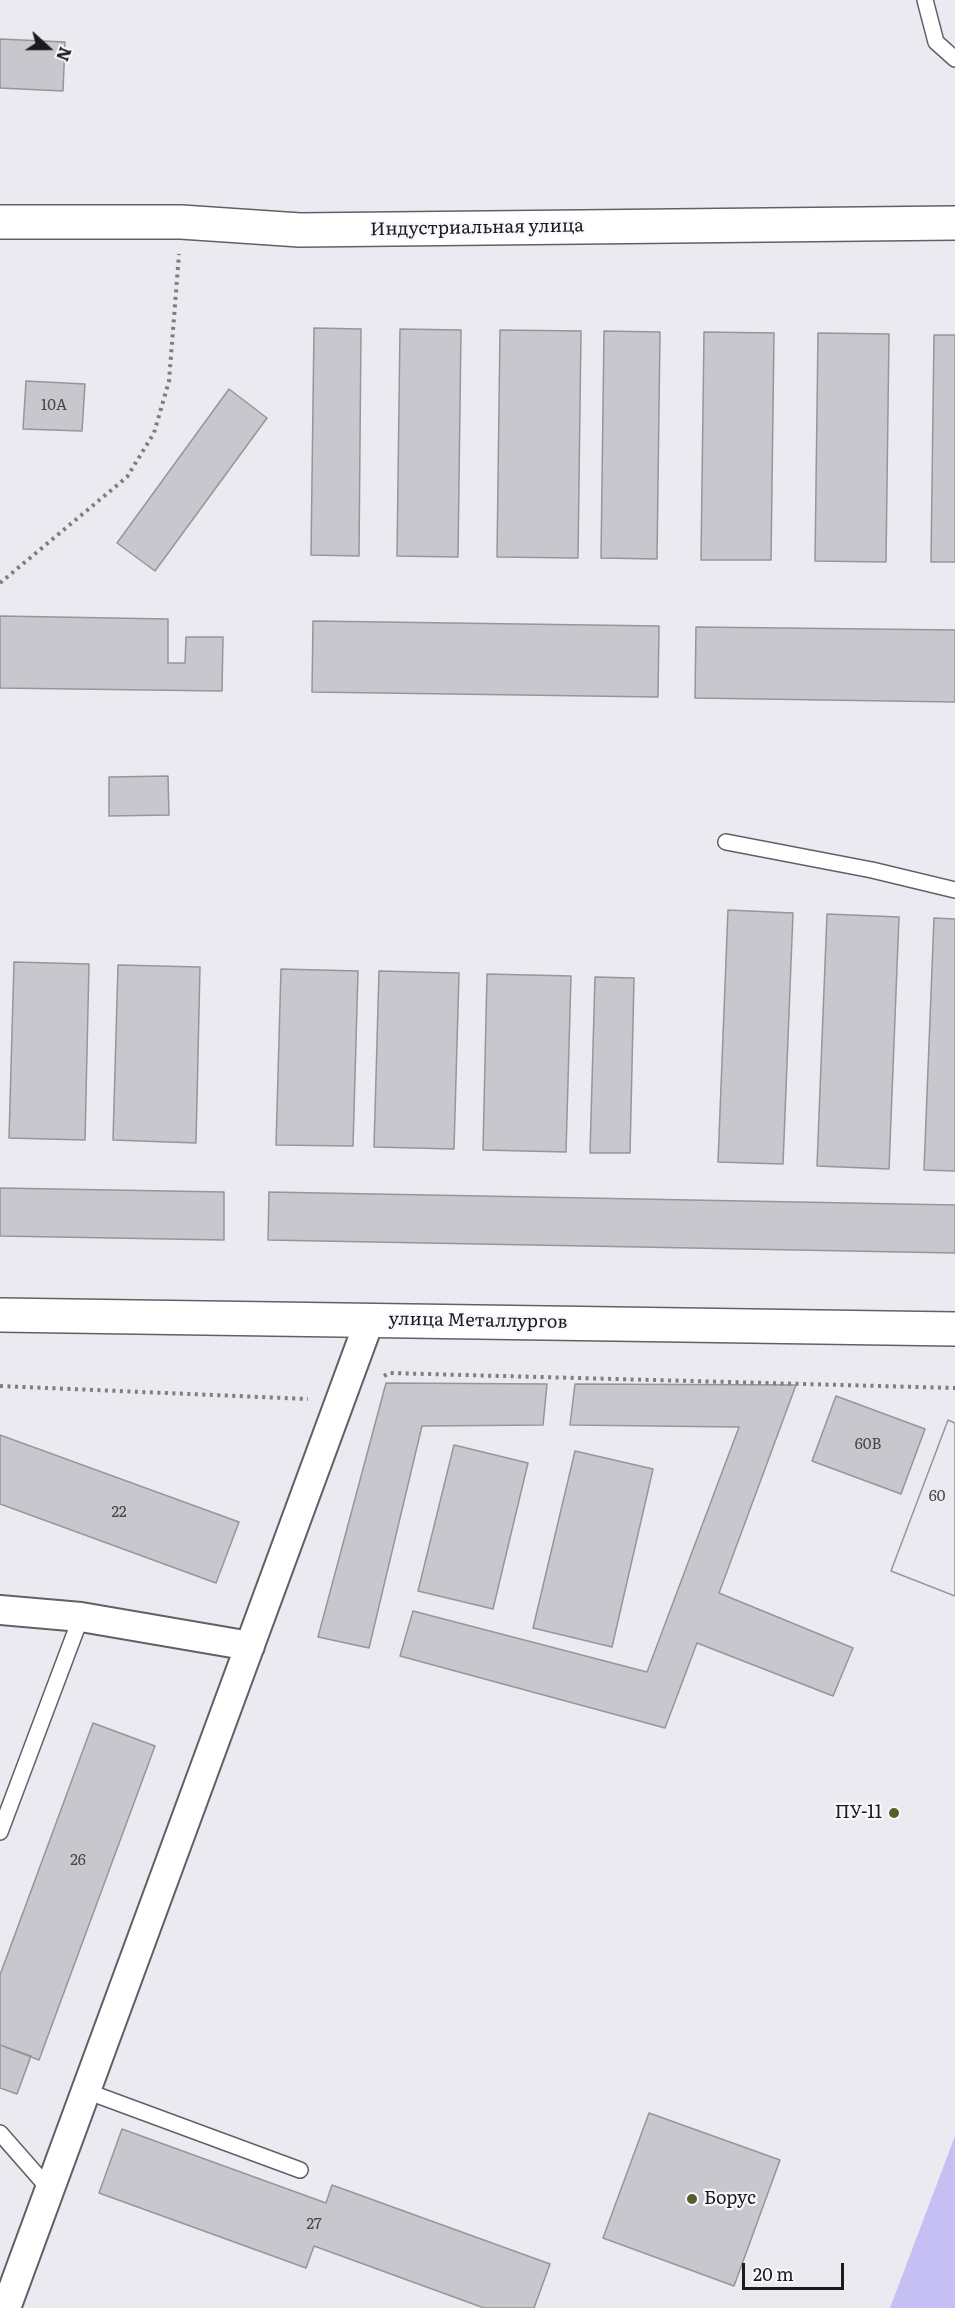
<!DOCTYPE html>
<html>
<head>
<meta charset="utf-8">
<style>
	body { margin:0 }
	#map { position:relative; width:955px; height:2308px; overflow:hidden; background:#eaeaf0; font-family:Literata,serif }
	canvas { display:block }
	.north { position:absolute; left:18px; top:18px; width:60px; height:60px; -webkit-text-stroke:4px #f8f7fe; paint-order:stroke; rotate:111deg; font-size:16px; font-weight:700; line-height:24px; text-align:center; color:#1b1a1d }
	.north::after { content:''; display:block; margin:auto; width:21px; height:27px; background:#1b1a1d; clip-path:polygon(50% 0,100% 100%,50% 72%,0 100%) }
	.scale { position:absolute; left:742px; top:2263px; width:102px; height:27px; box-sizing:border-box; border:3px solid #1b1a1d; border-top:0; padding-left:8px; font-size:18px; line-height:21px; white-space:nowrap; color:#1b1a1d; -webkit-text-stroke:4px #f8f7fe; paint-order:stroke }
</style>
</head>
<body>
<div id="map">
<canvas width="955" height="2308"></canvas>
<div class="north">N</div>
<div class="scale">20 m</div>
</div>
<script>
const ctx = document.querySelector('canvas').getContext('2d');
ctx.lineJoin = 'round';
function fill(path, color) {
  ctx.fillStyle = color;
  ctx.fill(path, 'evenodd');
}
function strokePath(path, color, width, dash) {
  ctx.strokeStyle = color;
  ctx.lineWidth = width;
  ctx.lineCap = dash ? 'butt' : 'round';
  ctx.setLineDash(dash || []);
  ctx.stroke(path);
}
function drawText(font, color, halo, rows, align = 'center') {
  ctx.font = font + ' Literata,serif';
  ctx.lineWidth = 4.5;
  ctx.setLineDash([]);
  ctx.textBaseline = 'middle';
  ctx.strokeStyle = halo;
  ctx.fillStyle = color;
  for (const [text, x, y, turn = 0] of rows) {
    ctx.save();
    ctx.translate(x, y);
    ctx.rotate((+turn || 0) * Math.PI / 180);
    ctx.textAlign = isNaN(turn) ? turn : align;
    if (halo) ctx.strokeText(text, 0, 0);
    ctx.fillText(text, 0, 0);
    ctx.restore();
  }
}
fill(new Path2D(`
	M955 2136V2308H890Z`), '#c6bff3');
const building = new Path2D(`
	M0 39 65 42 63 91 0 88Z
	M314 328 361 329 359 556 311 555Z
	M400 329 461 330 458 557 397 556Z
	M500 330 581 331 578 558 497 557Z
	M604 331 660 332 657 559 601 558Z
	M704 332 774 333 771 560H701Z
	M818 333 889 334 886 562 815 561Z
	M934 335H955V562H931Z
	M26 381 85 384 82 431 23 429Z
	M229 389 267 418 155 571 117 543Z
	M0 616 168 619V663H185L186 637H223L222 691 0 688Z
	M313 621 659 626 658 697 312 692Z
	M696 627 955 630V702L695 698Z
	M168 776 169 815 109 816V777Z
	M728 910 793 913 783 1164 718 1162Z
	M827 914 899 917 889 1169 817 1166Z
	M934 918 955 919V1171L924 1170Z
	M14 962 89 964 85 1140 9 1138Z
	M118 965 200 967 196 1143 113 1140Z
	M281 969 358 971 353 1146 276 1145Z
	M379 971 459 973 454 1149 374 1147Z
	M487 974 571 976 566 1152 483 1150Z
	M595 977 634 978 630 1153H590Z
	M0 1188 224 1192V1240L0 1236Z
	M269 1192 955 1205V1253L268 1240Z
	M386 1383 547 1384 543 1425 422 1426 369 1648 318 1637Z
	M575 1384 796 1385 719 1593 853 1648 833 1696 697 1643 665 1728 400 1656 413 1611 647 1672 739 1427 570 1425Z
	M836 1396 925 1429 901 1494 812 1461Z
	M948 1420 955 1423V1596L891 1571Z
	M948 1420 955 1423V1596L891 1571Z
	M0 1435 239 1522 216 1583 0 1504Z
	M454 1445 528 1463 493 1609 418 1591Z
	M575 1451 653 1469 612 1647 533 1628Z
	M93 1723 155 1746 39 2060 0 2045V1975Z
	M0 2045 31 2056 17 2094 0 2088Z
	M649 2113 780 2160 734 2286 603 2238Z
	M122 2129 326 2203 332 2185 550 2264 534 2308H484L314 2246 306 2268 99 2193Z`);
fill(building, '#c8c7cd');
strokePath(building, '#95959b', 1.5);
const service = new Path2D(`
	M925 0 936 42 955 59
	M726 842 872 870 955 890
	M0 1832 81 1617
	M86 2091 300 2170
	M0 2133 50 2190`);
const minor = new Path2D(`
	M0 1610 81 1617 250 1646
	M6 2308 370 1319`);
const tertiary = new Path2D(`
	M0 222H181L300 230 955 223
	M0 1315 955 1329`);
strokePath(service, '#616066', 18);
strokePath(minor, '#616066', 32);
strokePath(tertiary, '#616066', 36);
strokePath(new Path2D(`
	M0 583 127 477 154 433 169 381 179 254
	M384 1376 389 1373 955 1388
	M0 1386 308 1399`), '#7e7e82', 4, [3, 4.5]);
strokePath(service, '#fff', 15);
strokePath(minor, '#fff', 28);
strokePath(tertiary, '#fff', 33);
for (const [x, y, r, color] of [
	[894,1813,6,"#5a5c29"],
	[692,2199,6,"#5a5c29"]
]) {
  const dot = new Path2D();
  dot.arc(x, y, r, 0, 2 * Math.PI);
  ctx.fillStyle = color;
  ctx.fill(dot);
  strokePath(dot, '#f8f7fe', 2);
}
drawText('15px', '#464549', null, [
	["10А",54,406],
	["60В",868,1445],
	["60",937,1497],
	["22",119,1513],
	["26",78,1861],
	["27",314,2225]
]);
drawText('18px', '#1b1a1d', '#f8f7fe', [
	["Индустриальная улица",477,228,-1],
	["улица Металлургов",478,1321,1]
]);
drawText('18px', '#1b1a1d', '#f8f7fe', [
	["ПУ-11",882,1813],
	["Борус",704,2199,"left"]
], 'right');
</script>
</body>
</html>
